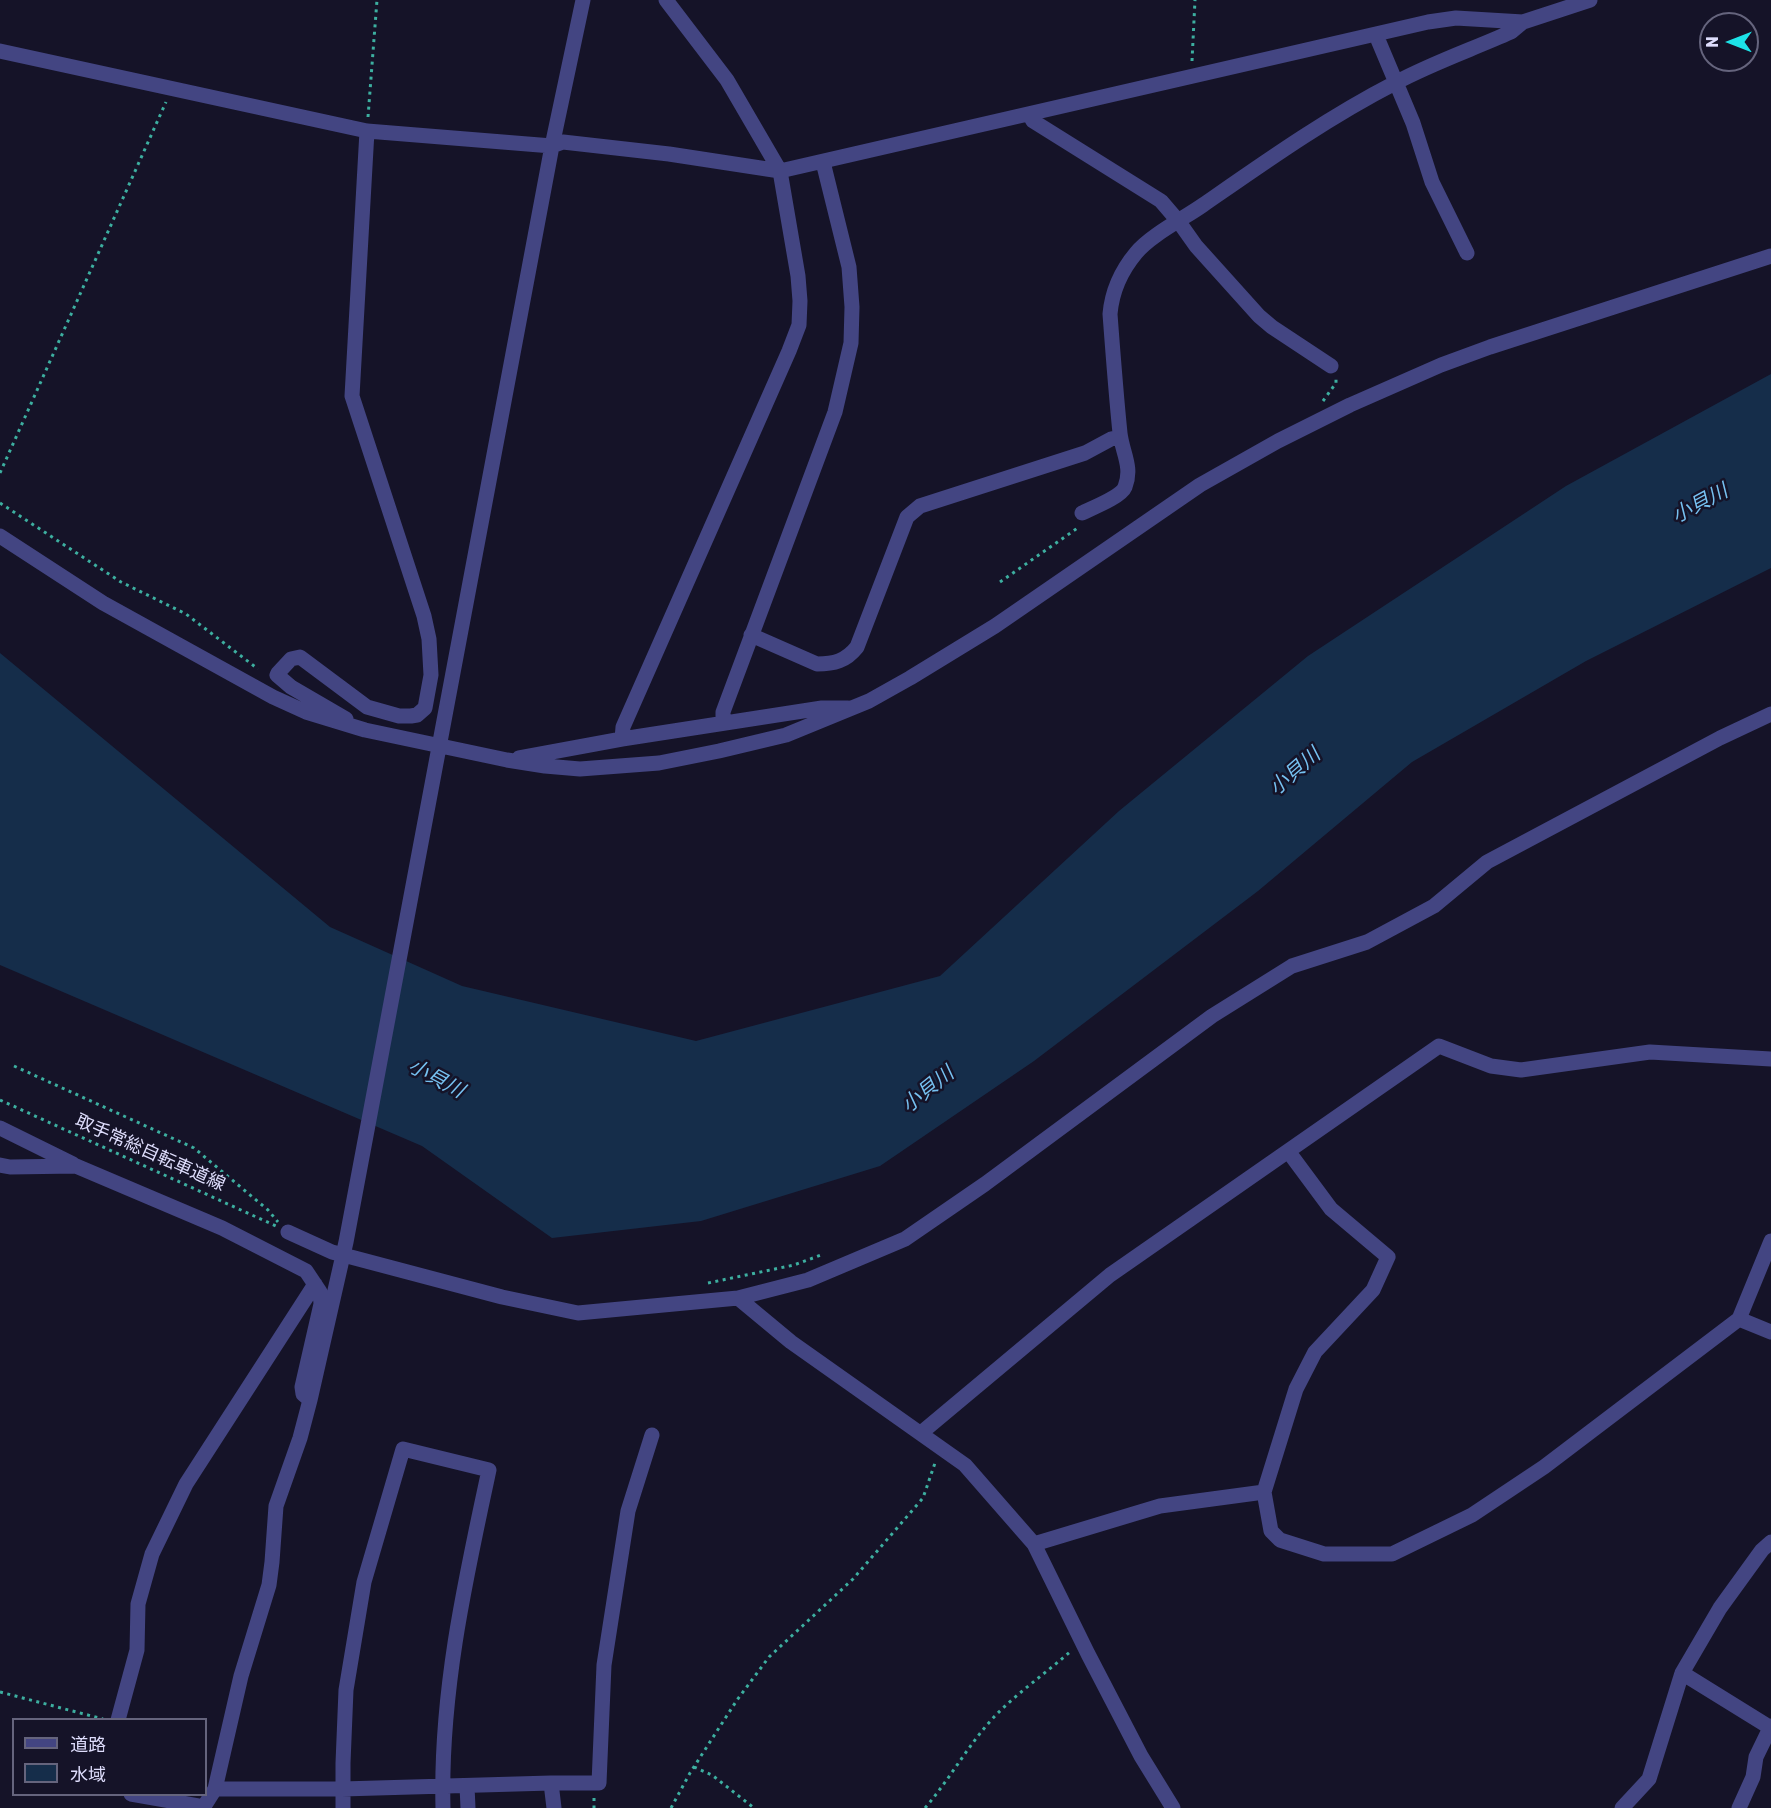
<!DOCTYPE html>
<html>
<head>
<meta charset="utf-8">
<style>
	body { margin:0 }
	#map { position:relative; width:1771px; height:1808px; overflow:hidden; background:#151328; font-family:Rubik,"Noto Sans JP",sans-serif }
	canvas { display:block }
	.legend { position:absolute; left:12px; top:1718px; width:195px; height:78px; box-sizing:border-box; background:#151328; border:2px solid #65647d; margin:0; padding:8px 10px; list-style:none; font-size:18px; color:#deddfc }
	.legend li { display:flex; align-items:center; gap:12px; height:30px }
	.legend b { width:30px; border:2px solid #65647d }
	.north { position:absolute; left:1699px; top:12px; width:60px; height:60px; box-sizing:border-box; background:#151328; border:2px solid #65647d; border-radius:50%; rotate:270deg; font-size:16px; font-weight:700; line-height:24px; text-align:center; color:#deddfc }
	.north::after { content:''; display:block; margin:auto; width:21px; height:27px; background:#1de3e8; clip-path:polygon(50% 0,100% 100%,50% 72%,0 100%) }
</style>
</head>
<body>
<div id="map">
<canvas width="1771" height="1808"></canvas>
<ul class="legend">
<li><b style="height:8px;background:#434582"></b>道路</li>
<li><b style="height:16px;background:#152d4a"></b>水域</li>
</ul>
<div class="north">N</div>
</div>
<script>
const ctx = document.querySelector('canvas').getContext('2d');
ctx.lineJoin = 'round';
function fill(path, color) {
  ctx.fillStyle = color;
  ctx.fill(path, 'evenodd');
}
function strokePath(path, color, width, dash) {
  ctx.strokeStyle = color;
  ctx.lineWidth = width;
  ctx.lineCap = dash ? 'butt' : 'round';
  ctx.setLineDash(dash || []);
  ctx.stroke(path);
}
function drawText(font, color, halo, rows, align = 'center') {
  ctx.font = font + ' Rubik,"Noto Sans JP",sans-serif';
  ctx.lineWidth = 5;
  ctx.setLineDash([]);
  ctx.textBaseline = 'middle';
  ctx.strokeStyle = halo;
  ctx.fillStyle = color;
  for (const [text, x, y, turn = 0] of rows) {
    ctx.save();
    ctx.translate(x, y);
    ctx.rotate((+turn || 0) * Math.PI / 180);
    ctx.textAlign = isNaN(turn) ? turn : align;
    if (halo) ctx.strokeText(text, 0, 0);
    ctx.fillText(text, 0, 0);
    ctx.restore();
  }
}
fill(new Path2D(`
	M1771 374V568L1586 661 1412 762 1258 891 1034 1061 880 1166 701 1221 552 1238 422 1146 0 965V653L330 927 462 986 696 1041 940 976 1119 811 1308 656 1566 486Z`), '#152d4a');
strokePath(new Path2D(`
	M1192 61 1195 0
	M368 117 377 0
	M1323 401 1336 383V379
	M0 473 166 102
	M0 503 121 582 186 614 258 669
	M1000 582 1079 527
	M14 1066 194 1148 268 1210 278 1222
	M0 1100 276 1226
	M708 1283 794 1265 821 1255
	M0 1692 103 1719
	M694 1767 712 1775 754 1808
	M594 1798V1808
	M671 1808 690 1773 737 1700 769 1657 853 1579 923 1498 935 1463
	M925 1808C950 1779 968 1745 994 1717 1017 1693 1046 1673 1071 1651`), '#3dafa0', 3, [3, 4.5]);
strokePath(new Path2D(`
	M1376 35 1413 123 1432 182 1467 253
	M0 51 367 131 552 146 563 142 669 154 780 171 1428 22 1456 18 1523 22 1590 0
	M1029 114 1033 121 1161 201 1179 222 1196 246 1259 316 1272 327 1331 366
	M1082 513C1092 508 1121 497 1125 487 1133 467 1122 452 1120 433 1116 394 1113 354 1110 314 1112 291 1121 271 1136 253 1151 235 1183 219 1203 205 1265 162 1327 118 1395 83 1432 63 1473 49 1511 32L1523 22
	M0 536 103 603 273 697 306 712 365 730 507 760 545 766 580 769 659 763 719 751 786 735 869 701 910 678 995 626 1200 485 1278 441 1350 405 1441 365 1490 347 1771 256
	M751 635 817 664C834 664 846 661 857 647L907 517 920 506 1085 453 1111 439 1120 437
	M346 719 291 687 277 675 278 673 291 659 300 657 367 707 399 716H411L417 715 425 708 431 675 429 639 424 616 352 396 367 131
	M723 723V712L835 412 851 343 852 307 849 267 823 162
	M622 739 623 727 789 351 799 325 800 301 798 276 780 171 727 80 666 0
	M519 758 622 739 822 708H848
	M0 1128 73 1164
	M1288 1151 1331 1209 1388 1257 1373 1290 1315 1352 1296 1389 1264 1492 1271 1531 1280 1540 1324 1554H1392L1472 1515 1544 1467 1739 1319 1771 1241
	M0 1165 10 1167 76 1166 222 1228 306 1271 320 1292 321 1304 302 1387 303 1394 310 1400
	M288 1232 332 1252 502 1297 578 1313 738 1298 808 1280 905 1239 985 1184 1212 1016 1292 966 1367 942 1434 906 1487 862 1720 738 1771 714
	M738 1298 791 1342 965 1465 1034 1544 1088 1654 1141 1756 1173 1808
	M1739 1319 1771 1332
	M921 1433 1110 1275 1439 1046 1491 1066 1521 1070 1650 1052 1771 1059
	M1034 1544 1160 1506 1264 1492
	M1682 1673 1771 1728
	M118 1720 137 1650 138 1604 152 1554 186 1484 315 1284
	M551 1783H599L604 1665 628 1511 652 1435
	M467 1786 468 1808
	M215 1789H342L551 1783 554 1808
	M131 1794 204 1807
	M203 1808 215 1789 241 1676 269 1585 272 1562 276 1506 300 1438 310 1400 346 1242 552 146 583 0
	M343 1808V1763L346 1690 364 1582 403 1449 489 1470C465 1581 440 1693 443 1808
	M1622 1808 1649 1779 1682 1673 1720 1608 1762 1550 1771 1542
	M1739 1808 1753 1777 1756 1757 1771 1726`), '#434582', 15);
drawText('18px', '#deddfc', '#151328', [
	["取手常総自転車道線",150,1153,24]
]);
drawText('italic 20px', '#76c1f1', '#151328', [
	["小貝川",1700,504,-28],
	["小貝川",1295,772,-41],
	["小貝川",436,1079,28],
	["小貝川",928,1090,-39]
]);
</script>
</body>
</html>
